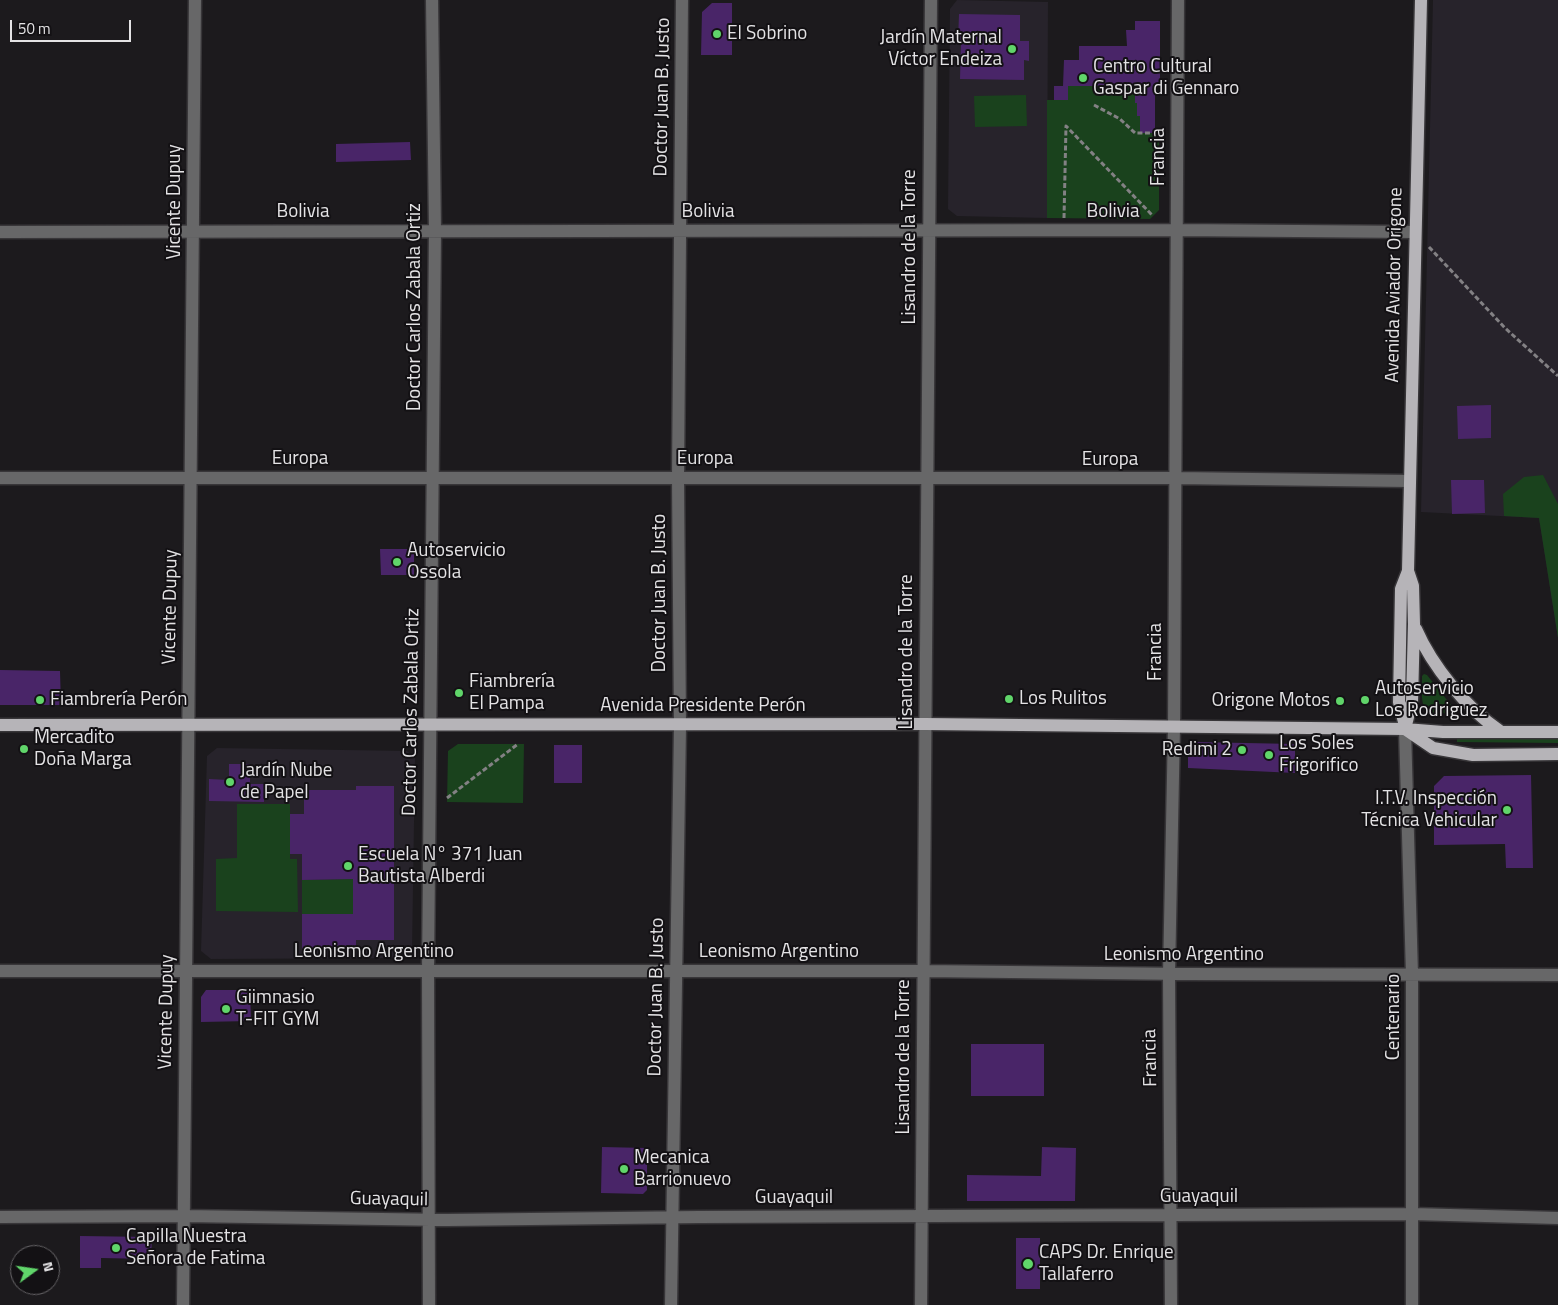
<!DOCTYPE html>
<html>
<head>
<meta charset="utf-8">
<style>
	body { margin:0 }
	#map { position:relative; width:1558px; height:1305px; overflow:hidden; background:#1c1a1d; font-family:"Titillium Web",sans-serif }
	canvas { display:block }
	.north { position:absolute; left:10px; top:1245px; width:50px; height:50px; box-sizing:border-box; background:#131114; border:1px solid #676568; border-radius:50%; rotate:76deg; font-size:14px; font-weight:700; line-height:20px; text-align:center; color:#e4e3e5 }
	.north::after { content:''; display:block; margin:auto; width:18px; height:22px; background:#60d56a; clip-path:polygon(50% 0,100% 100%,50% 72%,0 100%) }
	.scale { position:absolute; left:10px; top:20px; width:121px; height:22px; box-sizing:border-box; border:2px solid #e4e3e5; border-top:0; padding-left:6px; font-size:15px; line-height:18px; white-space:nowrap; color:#e4e3e5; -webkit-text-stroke:4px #131114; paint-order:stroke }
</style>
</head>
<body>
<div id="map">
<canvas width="1558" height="1305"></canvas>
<div class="north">N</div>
<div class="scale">50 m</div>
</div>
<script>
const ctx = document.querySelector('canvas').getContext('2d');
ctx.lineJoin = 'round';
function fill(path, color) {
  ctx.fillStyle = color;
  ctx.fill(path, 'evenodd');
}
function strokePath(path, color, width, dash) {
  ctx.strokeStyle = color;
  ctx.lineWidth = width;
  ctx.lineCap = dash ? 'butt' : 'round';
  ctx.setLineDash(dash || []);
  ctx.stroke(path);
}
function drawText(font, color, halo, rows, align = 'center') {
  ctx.font = font + ' "Titillium Web",sans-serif';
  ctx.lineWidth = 4;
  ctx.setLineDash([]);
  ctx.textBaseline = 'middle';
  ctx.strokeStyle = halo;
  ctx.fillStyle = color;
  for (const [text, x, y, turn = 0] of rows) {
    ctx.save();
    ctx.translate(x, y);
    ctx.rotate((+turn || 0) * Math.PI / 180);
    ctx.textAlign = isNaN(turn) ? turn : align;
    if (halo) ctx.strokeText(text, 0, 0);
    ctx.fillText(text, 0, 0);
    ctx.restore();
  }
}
fill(new Path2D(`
	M957 0 1048 2 1047 218 957 216 948 209 950 9Z
	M1433 0H1558V638L1539 518 1421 512Z
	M217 748 407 751 415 758 412 952 405 958 211 959 201 951 207 756Z`), '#27232b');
fill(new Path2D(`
	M1068 86H1135V103H1137V116H1140V133H1159V210L1150 219 1047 218V100H1067Z
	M1026 95 1027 126 975 127 974 96Z
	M1543 475 1558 504V638L1539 518 1504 516 1503 494 1524 477Z
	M1424 674 1427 675 1455 710 1454 713C1418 715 1422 708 1422 676Z
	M1457 737 1558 738V743L1457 742Z
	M458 744H524L523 803 447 802 448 751Z
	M237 804H290V859H297L298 912 216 911V859L237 858Z
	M353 879V914H302V880Z`), '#1a421d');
fill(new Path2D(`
	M712 3H732V55H701L702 12Z
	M959 14 1020 15V41H1029V61L1024 60V80L960 79 961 42H958Z
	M1135 21H1160V87H1155V133H1140V116H1137V103H1135V86H1063L1064 60H1079V46H1127L1126 30H1135Z
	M1054 86H1068V100H1054Z
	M410 142 411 160 336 162V144Z
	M1491 405V438L1458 439 1457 406Z
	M1451 480H1484L1485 513 1452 514Z
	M380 549H414V575H381Z
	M0 670 60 671 61 705H0Z
	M1197 742 1295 744V773L1188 768V746Z
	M554 745H582V783H554Z
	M229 764H250V784H264V802L209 801V779L229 780Z
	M1531 775 1533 868H1506L1505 844 1434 845V786L1444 776Z
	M356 786H394V940H356V949H302V914H353V879L302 880V854H290V814H304V790H356Z
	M206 990H250L251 1021 201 1022V997Z
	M971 1044H1044V1096H971Z
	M602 1147 647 1148V1190L643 1194 601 1193Z
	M1042 1147 1076 1148 1075 1201H967V1175L1041 1176Z
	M80 1236 152 1237 151 1259 101 1258V1268H80Z
	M1016 1238H1040V1289H1016Z`), '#492568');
const minor = new Path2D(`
	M0 232 1177 230 1415 232
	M0 478H1175L1409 481
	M1405 729 1412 975V1305
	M0 971H923L1187 974 1558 975
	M0 1217 184 1216 447 1220 699 1217 1413 1214 1558 1218
	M183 1305 195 0
	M429 1305 428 970 435 231 432 0
	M671 1305 680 726 678 478 682 0
	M921 1305 931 0
	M1171 1305 1169 974 1174 727 1178 0`);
const major = new Path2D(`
	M1416 629C1432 666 1467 709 1500 731
	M0 725 925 724 1405 729 1443 732H1558
	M1405 726 1399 702 1401 589 1408 571
	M1405 729 1412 701 1414 624 1413 586 1408 571 1421 0
	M1405 729 1433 748 1473 755 1558 754`);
strokePath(minor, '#383639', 15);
strokePath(major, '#383639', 15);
strokePath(new Path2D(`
	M1094 105 1120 119 1135 133H1159
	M1064 218 1066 126 1153 216
	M1429 247 1505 328 1558 376
	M447 798 518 744`), '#838184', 3, [5, 2.5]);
strokePath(minor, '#676768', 12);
strokePath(major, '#b6b4b8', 12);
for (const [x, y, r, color] of [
	[717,34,5,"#60d56a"],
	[1012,49,5,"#60d56a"],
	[1083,78,5,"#60d56a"],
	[397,562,5,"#60d56a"],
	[459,693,5,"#60d56a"],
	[1009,699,5,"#60d56a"],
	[40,700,5,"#60d56a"],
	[1365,700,5,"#60d56a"],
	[1340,701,5,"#60d56a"],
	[24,749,5,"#60d56a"],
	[1242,750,5,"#60d56a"],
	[1269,755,5,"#60d56a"],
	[230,782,5,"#60d56a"],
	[1507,810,5,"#60d56a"],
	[348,866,5,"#60d56a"],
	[226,1009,5,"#60d56a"],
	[624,1169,5,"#60d56a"],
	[116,1248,5,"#60d56a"],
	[1028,1264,6,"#60d56a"]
]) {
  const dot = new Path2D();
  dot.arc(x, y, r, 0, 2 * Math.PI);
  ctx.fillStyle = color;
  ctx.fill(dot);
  strokePath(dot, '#131114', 2);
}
drawText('19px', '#e4e3e5', '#131114', [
	["El Sobrino",727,34],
	["Jardín Maternal",1002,38,"right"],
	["Víctor Endeiza",1002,60,"right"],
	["Centro Cultural",1093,67],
	["Gaspar di Gennaro",1093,89],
	["Autoservicio",407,551],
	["Ossola",407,573],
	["Fiambrería",469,682],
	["El Pampa",469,704],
	["Autoservicio",1375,689],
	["Los Rodriguez",1375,711],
	["Los Rulitos",1019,699],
	["Fiambrería Perón",50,700],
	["Origone Motos",1330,701,"right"],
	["Mercadito",34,738],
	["Doña Marga",34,760],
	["Los Soles",1279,744],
	["Frigorifico",1279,766],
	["Redimi 2",1232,750,"right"],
	["Jardín Nube",240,771],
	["de Papel",240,793],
	["I.T.V. Inspección",1497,799,"right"],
	["Técnica Vehicular",1497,821,"right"],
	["Escuela N° 371 Juan",358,855],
	["Bautista Alberdi",358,877],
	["Giimnasio",236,998],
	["T-FIT GYM",236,1020],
	["Mecanica",634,1158],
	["Barrionuevo",634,1180],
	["Capilla Nuestra",126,1237],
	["Señora de Fatima",126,1259],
	["CAPS Dr. Enrique",1039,1253],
	["Tallaferro",1039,1275]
], 'left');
drawText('19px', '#e4e3e5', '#131114', [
	["Doctor Juan B. Justo",663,97,-89],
	["Francia",1159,157,-90],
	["Vicente Dupuy",175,202,-90],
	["Bolivia",303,212],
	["Bolivia",708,212],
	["Bolivia",1113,212],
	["Lisandro de la Torre",910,247,-90],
	["Avenida Aviador Origone",1395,285,-89],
	["Doctor Carlos Zabala Ortiz",415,307,-90],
	["Europa",300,459],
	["Europa",705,459],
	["Europa",1110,460],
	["Doctor Juan B. Justo",660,593,-90],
	["Vicente Dupuy",171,607,-89],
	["Lisandro de la Torre",907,652,-90],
	["Francia",1156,652,-90],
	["Avenida Presidente Perón",703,706],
	["Doctor Carlos Zabala Ortiz",412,712,-89],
	["Leonismo Argentino",374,952],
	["Leonismo Argentino",779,952],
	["Leonismo Argentino",1184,955],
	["Doctor Juan B. Justo",657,997,-89],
	["Vicente Dupuy",167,1012,-89],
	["Centenario",1394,1017,-90],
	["Lisandro de la Torre",904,1057,-90],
	["Francia",1151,1058,-91],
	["Guayaquil",1199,1197],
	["Guayaquil",794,1198],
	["Guayaquil",389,1200,1]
]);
</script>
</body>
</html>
